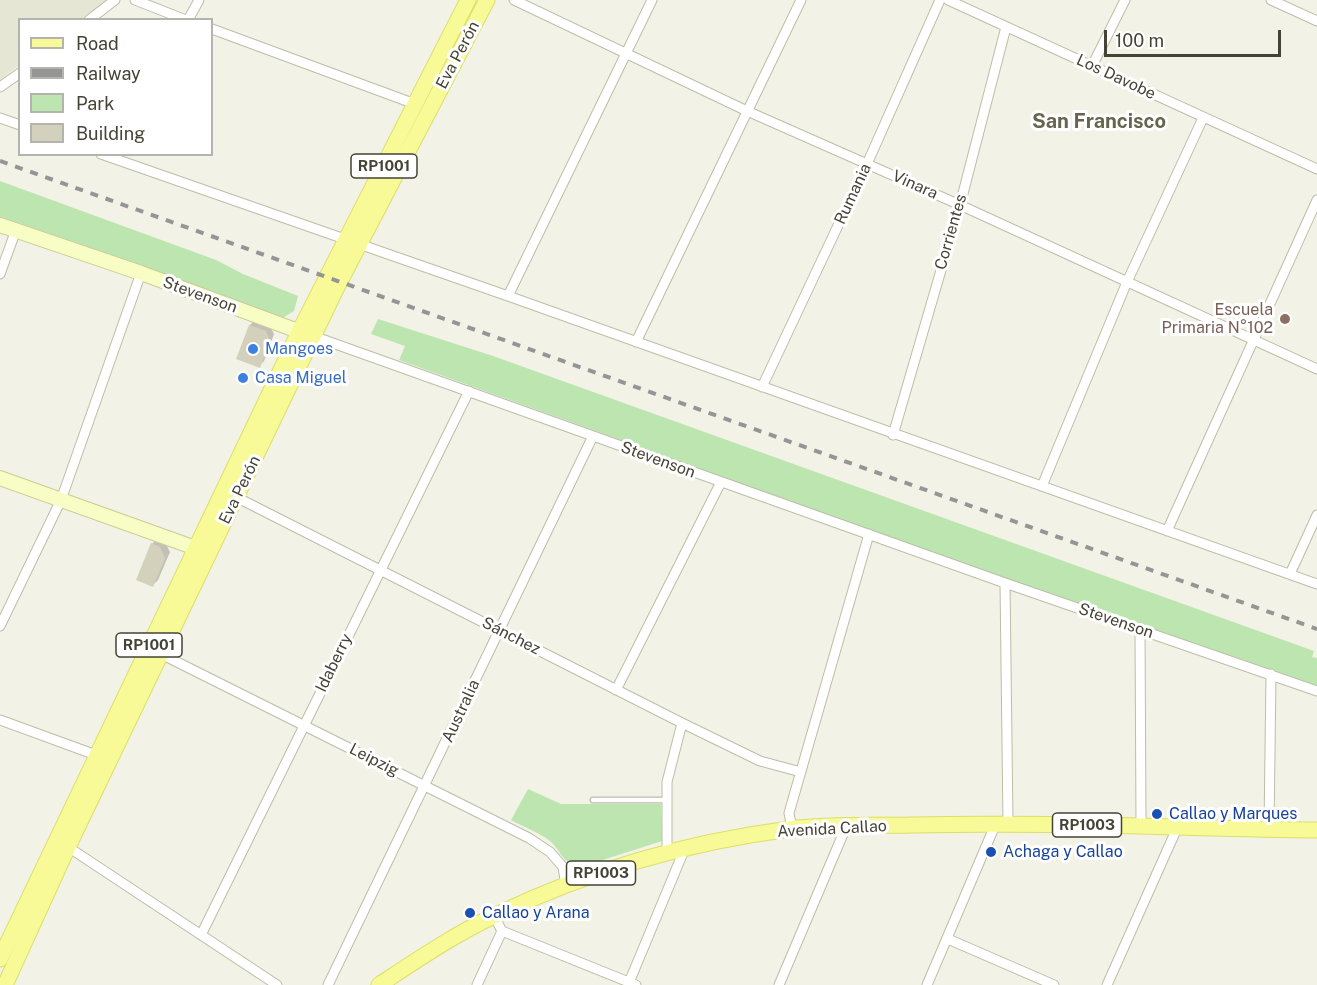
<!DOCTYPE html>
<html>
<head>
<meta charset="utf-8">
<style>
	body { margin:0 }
	#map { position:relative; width:1317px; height:985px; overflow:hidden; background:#f2f2e6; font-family:"Public Sans",sans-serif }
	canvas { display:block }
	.legend { position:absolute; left:18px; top:18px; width:195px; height:138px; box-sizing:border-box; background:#fff; border:2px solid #b4b4ae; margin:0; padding:8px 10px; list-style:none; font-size:18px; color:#444335 }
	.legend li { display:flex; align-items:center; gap:12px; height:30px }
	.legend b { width:30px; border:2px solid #b4b4ae }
	.scale { position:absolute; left:1104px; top:30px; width:177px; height:27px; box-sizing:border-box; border:3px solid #444335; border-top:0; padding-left:8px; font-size:18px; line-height:21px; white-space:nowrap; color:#444335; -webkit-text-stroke:4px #fff; paint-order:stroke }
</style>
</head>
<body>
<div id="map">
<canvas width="1317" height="985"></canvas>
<ul class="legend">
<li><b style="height:8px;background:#f7fa97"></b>Road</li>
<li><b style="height:8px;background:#959595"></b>Railway</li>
<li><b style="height:16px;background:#bce5b0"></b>Park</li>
<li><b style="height:16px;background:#d3d1bb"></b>Building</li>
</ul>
<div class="scale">100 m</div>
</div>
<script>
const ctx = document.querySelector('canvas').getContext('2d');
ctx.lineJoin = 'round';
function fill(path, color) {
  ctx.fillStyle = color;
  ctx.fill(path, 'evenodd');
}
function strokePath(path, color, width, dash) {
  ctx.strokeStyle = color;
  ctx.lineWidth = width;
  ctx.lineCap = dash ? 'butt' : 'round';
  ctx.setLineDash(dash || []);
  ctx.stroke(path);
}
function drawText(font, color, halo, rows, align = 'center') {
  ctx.font = font + ' "Public Sans",sans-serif';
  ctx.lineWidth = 6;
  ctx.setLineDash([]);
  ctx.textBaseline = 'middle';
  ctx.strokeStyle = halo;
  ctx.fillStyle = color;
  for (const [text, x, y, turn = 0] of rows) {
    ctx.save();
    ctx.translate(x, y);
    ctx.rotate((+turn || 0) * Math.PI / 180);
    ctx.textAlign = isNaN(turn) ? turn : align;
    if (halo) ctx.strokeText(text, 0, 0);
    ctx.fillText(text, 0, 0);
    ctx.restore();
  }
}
fill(new Path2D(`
	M0 0H108L82 19 20 20 19 65 0 80Z`), '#e6e6d4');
fill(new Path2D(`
	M0 181 216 260 243 274 298 296 294 311 281 319 0 218Z
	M378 319 493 356 1314 651 1312 657 1317 658V688L1017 583 399 360 405 346 371 334Z
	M528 789 561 804H661L662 841 587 865C564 870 563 852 550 841 539 832 523 827 511 820Z`), '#bce5b0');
fill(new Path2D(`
	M255 320 270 326 274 334 264 361 259 366 238 358 250 325Z
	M157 539 165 542 170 552 158 580 153 585 152 544Z`), '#0003');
fill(new Path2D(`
	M249 325 266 331 270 340 260 368 236 359Z
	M151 543 160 547 165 558 153 587 136 580Z`), '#d3d1bb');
const lane = new Path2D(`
	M593 800H667`);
const street = new Path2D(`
	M135 0 186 20
	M514 0 747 111 960 205 1317 369
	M948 0 1317 169
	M1271 0 1317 21
	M89 20 115 0
	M188 20 199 0
	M212 29 415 104
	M1092 66 1125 0
	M0 87 20 73
	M0 118 20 125
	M101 154 508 296 1317 584
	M0 274 16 230
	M508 296 652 0
	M313 336 1005 583 1317 691
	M636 342 801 0
	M762 387 867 164 940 0
	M893 435 960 205 1006 27
	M1042 486 1127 282 1203 118
	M232 495 682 723 760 761 801 772
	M1167 531 1317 200
	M1290 574 1317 515
	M1005 583 1008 823
	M0 626 61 500 141 273
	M1140 628 1141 826
	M161 654 529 838 550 852 563 867 566 886
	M616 690 721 482
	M0 720 96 755
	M792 829 789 813 869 534
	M1269 829 1271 674
	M68 847 277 985
	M667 853V782L682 723
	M502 931 636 985
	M201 935 469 391
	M948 939 1054 985
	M328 985 593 436
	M477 985 502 931 494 916
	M628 985 685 848
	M779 985 846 827
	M927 985 996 823
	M1107 985 1178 826`);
const secondary = new Path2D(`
	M0 225 141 273 309 335
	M0 478 204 551`);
const primary = new Path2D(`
	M0 959 299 332 468 0
	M5 985 68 847 336 289 487 0
	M379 985C417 960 455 934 496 915 588 871 689 842 790 829 830 824 872 826 912 825 1047 822 1182 828 1317 830`);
strokePath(lane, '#bdbda9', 7);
strokePath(street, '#bdbda9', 11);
strokePath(secondary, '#cacd94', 16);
strokePath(primary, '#dcdf67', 17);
strokePath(lane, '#fff', 4.5);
strokePath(street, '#fff', 9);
strokePath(secondary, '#f8fcc5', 14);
strokePath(primary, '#f7fa97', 15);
strokePath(new Path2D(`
	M0 161 1317 629`), '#959595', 4, [8, 8]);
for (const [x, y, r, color] of [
	[1285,319,6,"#8d6e63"],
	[253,349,6,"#3f7fe0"],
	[243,378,6,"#3f7fe0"],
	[1157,814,6,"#1a4fb4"],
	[991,852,6,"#1a4fb4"],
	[470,913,6,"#1a4fb4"]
]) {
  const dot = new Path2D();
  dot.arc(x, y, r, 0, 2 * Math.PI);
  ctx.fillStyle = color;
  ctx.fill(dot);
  strokePath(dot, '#fff', 2);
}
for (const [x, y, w] of [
	[384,166,66],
	[149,645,66],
	[1087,825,69],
	[601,873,69]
]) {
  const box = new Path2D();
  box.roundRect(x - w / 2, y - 12, w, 24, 4.5);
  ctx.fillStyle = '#fff';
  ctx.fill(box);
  strokePath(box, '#444335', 1.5);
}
drawText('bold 15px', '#444335', null, [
	["RP1001",384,166],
	["RP1001",149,645],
	["RP1003",1087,825],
	["RP1003",601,873]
]);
drawText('16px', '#444335', '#fff', [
	["Eva Perón",458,55,-62],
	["Los Davobe",1116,77,25],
	["Vinara",915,185,24],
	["Rumania",853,194,-65],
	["Corrientes",951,232,-74],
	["Stevenson",200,295,20],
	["Stevenson",658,460,20],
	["Eva Perón",240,490,-64],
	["Stevenson",1116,621,19],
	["Sánchez",511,636,27],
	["Idaberry",334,663,-64],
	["Australia",461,711,-65],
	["Leipzig",374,760,27],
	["Avenida Callao",832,829,-3]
]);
drawText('16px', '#785e54', '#fff', [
	["Escuela",1273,310],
	["Primaria N°102",1273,328]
], 'right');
drawText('16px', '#366cbe', '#fff', [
	["Mangoes",265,349],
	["Casa Miguel",255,378]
], 'left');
drawText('16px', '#164399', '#fff', [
	["Callao y Marques",1169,814],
	["Achaga y Callao",1003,852],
	["Callao y Arana",482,913]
], 'left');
drawText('bold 20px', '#67654d', '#fff', [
	["San Francisco",1099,122]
]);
</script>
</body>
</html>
